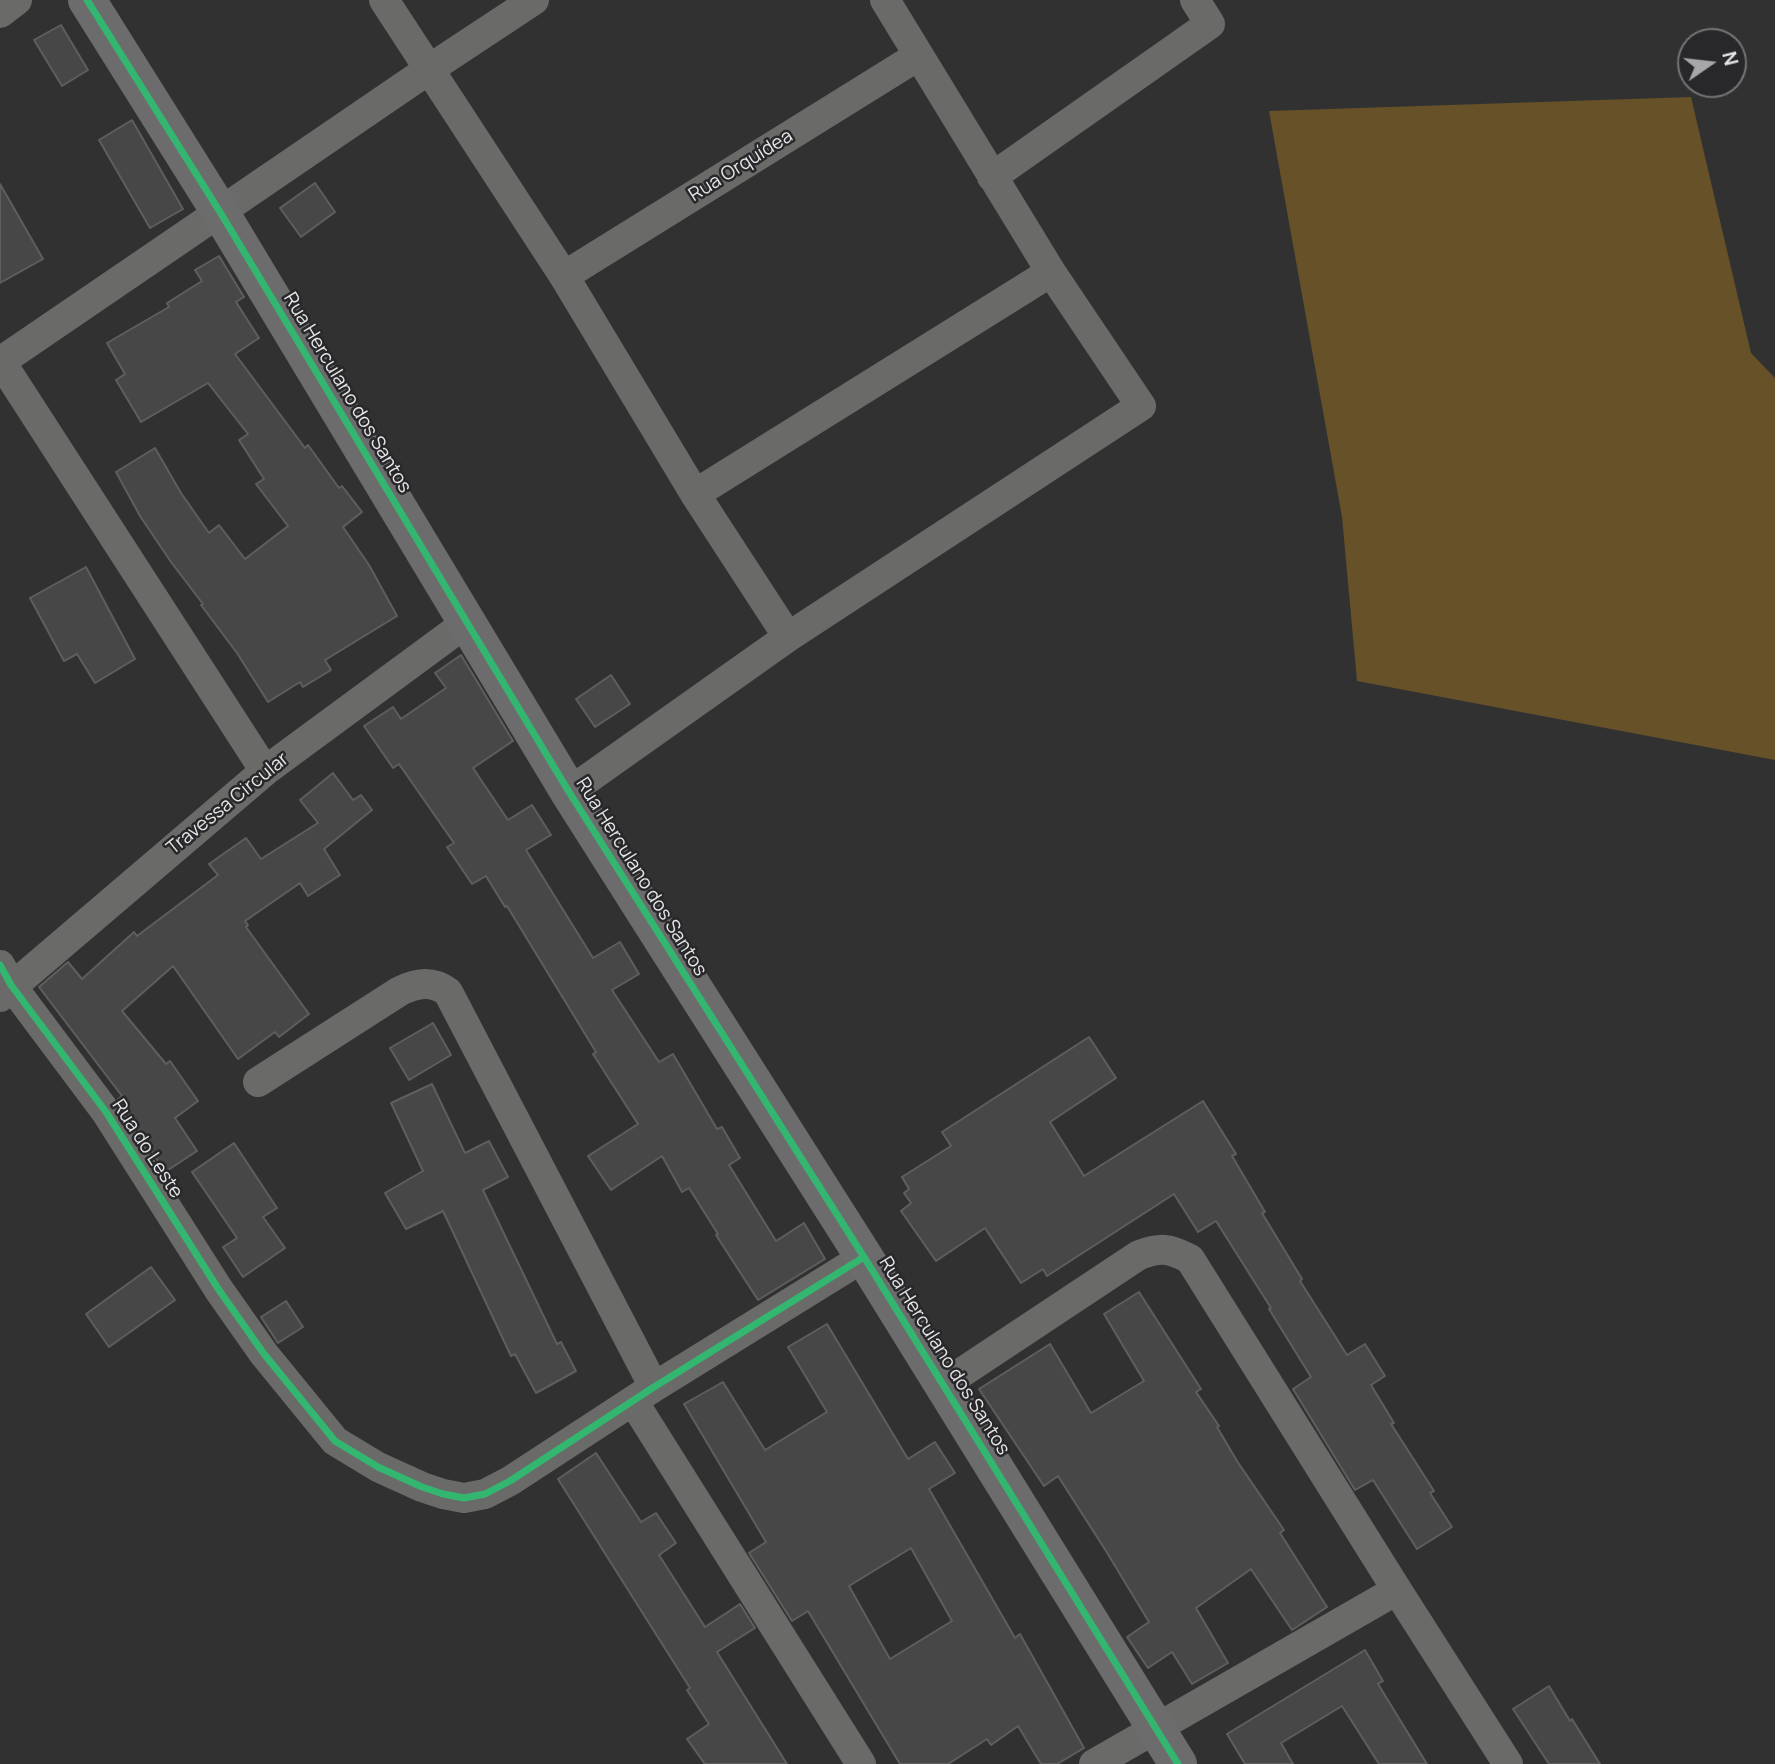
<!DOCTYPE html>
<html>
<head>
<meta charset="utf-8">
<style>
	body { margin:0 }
	#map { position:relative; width:1775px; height:1764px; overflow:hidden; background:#323132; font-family:Manrope,sans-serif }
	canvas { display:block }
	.north { position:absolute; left:1677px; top:28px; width:70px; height:70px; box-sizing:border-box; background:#282729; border:2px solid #747375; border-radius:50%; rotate:76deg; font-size:19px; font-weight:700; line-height:28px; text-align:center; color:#e6e5e7 }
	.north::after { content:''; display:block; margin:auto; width:24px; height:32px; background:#a7a6a8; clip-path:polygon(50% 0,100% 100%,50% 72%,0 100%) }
</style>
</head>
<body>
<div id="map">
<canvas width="1775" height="1764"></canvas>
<div class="north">N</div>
</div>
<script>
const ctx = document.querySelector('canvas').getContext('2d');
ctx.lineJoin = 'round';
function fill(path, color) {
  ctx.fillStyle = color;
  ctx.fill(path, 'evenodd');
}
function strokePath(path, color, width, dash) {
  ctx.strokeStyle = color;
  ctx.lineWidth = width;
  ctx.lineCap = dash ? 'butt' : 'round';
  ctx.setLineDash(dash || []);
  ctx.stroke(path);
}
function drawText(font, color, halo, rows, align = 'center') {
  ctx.font = font + ' Manrope,sans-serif';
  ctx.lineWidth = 5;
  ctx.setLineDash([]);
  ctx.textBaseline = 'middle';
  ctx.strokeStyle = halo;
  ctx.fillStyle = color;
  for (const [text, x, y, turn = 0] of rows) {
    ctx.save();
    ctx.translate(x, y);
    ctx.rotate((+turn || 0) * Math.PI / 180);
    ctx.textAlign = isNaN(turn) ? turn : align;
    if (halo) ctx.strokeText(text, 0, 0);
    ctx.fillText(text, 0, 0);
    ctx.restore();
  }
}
fill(new Path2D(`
	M1691 97 1751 353 1775 378V760L1357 681 1342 517 1269 111Z`), '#665128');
const building = new Path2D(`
	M61 25 88 70 62 86 34 40Z
	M132 120 183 209 150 228 99 140Z
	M315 183 335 212 301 237 280 208Z
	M0 184 43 259 0 283Z
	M219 256 244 297 236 302 259 338 235 354 305 448 308 445 339 488 342 486 362 512 343 527 369 565 397 616 325 660 331 670 303 687 300 682 268 702 237 653 201 605 203 604 171 562 140 516 116 472 155 448 181 493 209 533 219 525 245 559 288 526 256 484 264 479 239 440 248 434 208 383 141 422 116 380 125 374 107 343 169 307 167 303 202 281 195 270Z
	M86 567 135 659 95 683 77 654 64 661 30 598Z
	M461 655 513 741 473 768 508 820 532 805 551 835 526 850 593 958 620 942 639 974 612 990 659 1062 673 1054 717 1129 722 1127 740 1158 729 1165 776 1241 804 1223 825 1259 758 1300 716 1235 718 1234 689 1188 682 1192 662 1156 611 1190 588 1156 638 1124 593 1054 596 1052 507 906 505 907 486 876 472 884 447 847 454 843 399 764 393 768 364 726 393 707 401 719 446 688 435 673Z
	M611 675 630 704 595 727 576 699Z
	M333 773 353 800 361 795 372 810 324 849 340 875 308 896 300 883 245 921 248 925 246 927 309 1014 279 1037 275 1032 238 1059 173 966 122 1011 166 1064 170 1061 198 1101 175 1118 197 1151 165 1172 118 1099 122 1096 39 987 68 962 82 979 134 932 137 936 218 875 209 864 246 838 261 859 318 823 300 800Z
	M433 1023 451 1055 409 1080 390 1048Z
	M1089 1037 1116 1078 1050 1122 1084 1176 1203 1101 1236 1154 1232 1156 1265 1212 1262 1213 1302 1279 1300 1281 1347 1355 1365 1344 1385 1376 1371 1385 1394 1423 1391 1424 1434 1491 1430 1493 1452 1527 1417 1549 1373 1480 1355 1490 1293 1389 1311 1377 1269 1309 1271 1308 1216 1221 1198 1232 1174 1194 1047 1276 1043 1269 1021 1283 985 1228 936 1261 901 1211 911 1203 904 1193 909 1189 902 1177 951 1146 942 1132Z
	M432 1084 465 1153 489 1141 508 1177 483 1190 557 1344 561 1342 576 1371 536 1393 515 1354 511 1356 443 1211 406 1229 385 1193 423 1171 391 1103Z
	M234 1143 277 1208 263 1217 285 1248 243 1277 223 1247 237 1238 192 1172Z
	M151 1267 175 1300 109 1347 86 1314Z
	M1139 1292 1201 1389 1196 1392 1219 1426 1217 1427 1237 1461 1284 1530 1280 1533 1327 1607 1292 1630 1251 1569 1196 1608 1228 1663 1192 1684 1172 1652 1148 1668 1127 1637 1149 1622 1106 1551 1058 1476 1044 1486 979 1389 1050 1344 1091 1413 1144 1381 1104 1314Z
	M286 1301 303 1327 278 1343 261 1317Z
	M827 1324 908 1459 935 1442 955 1473 929 1489 1015 1638 1020 1634 1084 1748 1057 1764H1041L1018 1726 991 1745 987 1739 948 1764H900L808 1611 792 1621 749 1553 766 1542 684 1404 723 1382 765 1450 827 1412 788 1347ZM911 1548 952 1621 890 1659 849 1586Z
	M596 1453 641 1522 656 1513 676 1543 659 1555 705 1627 740 1604 755 1628 717 1652 787 1764H705L687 1739 709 1724 687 1690 690 1688 558 1479Z
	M1365 1650 1383 1681 1378 1684 1427 1764H1379L1342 1706 1281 1743 1293 1764H1245L1227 1734Z
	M1549 1686 1570 1721 1572 1719 1600 1764H1549L1513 1709Z`);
fill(building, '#474747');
strokePath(building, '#5f5e5f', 2);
strokePath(new Path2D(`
	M384 0 564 276 695 494 788 637
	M0 13 17 0
	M992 177 1210 24 1195 0
	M564 276 918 56
	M0 362 428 70 534 0
	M1 362 265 771
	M695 494 1051 272
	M569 792 788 637 1141 406 1051 272 885 0
	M0 965 11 985 106 1112 219 1290 264 1354 335 1441 378 1467 422 1487 443 1494 464 1498 485 1494 510 1481 654 1387 864 1257
	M0 997 265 771 466 623
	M258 1082 400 991C417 983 432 980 448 992L654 1387
	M943 1385 1139 1255C1161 1247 1169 1248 1190 1259L1397 1590 1508 1764
	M633 1401 861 1764
	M1094 1764 1397 1590`), '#6a6a69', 30);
strokePath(new Path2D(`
	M87 0 220 212 569 792 864 1257 1178 1764`), '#6d6c6d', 38);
strokePath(new Path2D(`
	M87 0 220 212 569 792 864 1257 1178 1764
	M0 965 11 985 106 1112 219 1290 264 1354 335 1441 378 1467 422 1487 443 1494 464 1498 485 1494 510 1481 654 1387 864 1257`), '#33b770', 7);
drawText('19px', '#e6e5e7', '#282729', [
	["Rua Orquídea",741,166,-32],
	["Rua Herculano dos Santos",347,393,59],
	["Travessa Circular",228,804,-39],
	["Rua Herculano dos Santos",641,877,58],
	["Rua do Leste",147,1149,57],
	["Rua Herculano dos Santos",944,1356,58]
]);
</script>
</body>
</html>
